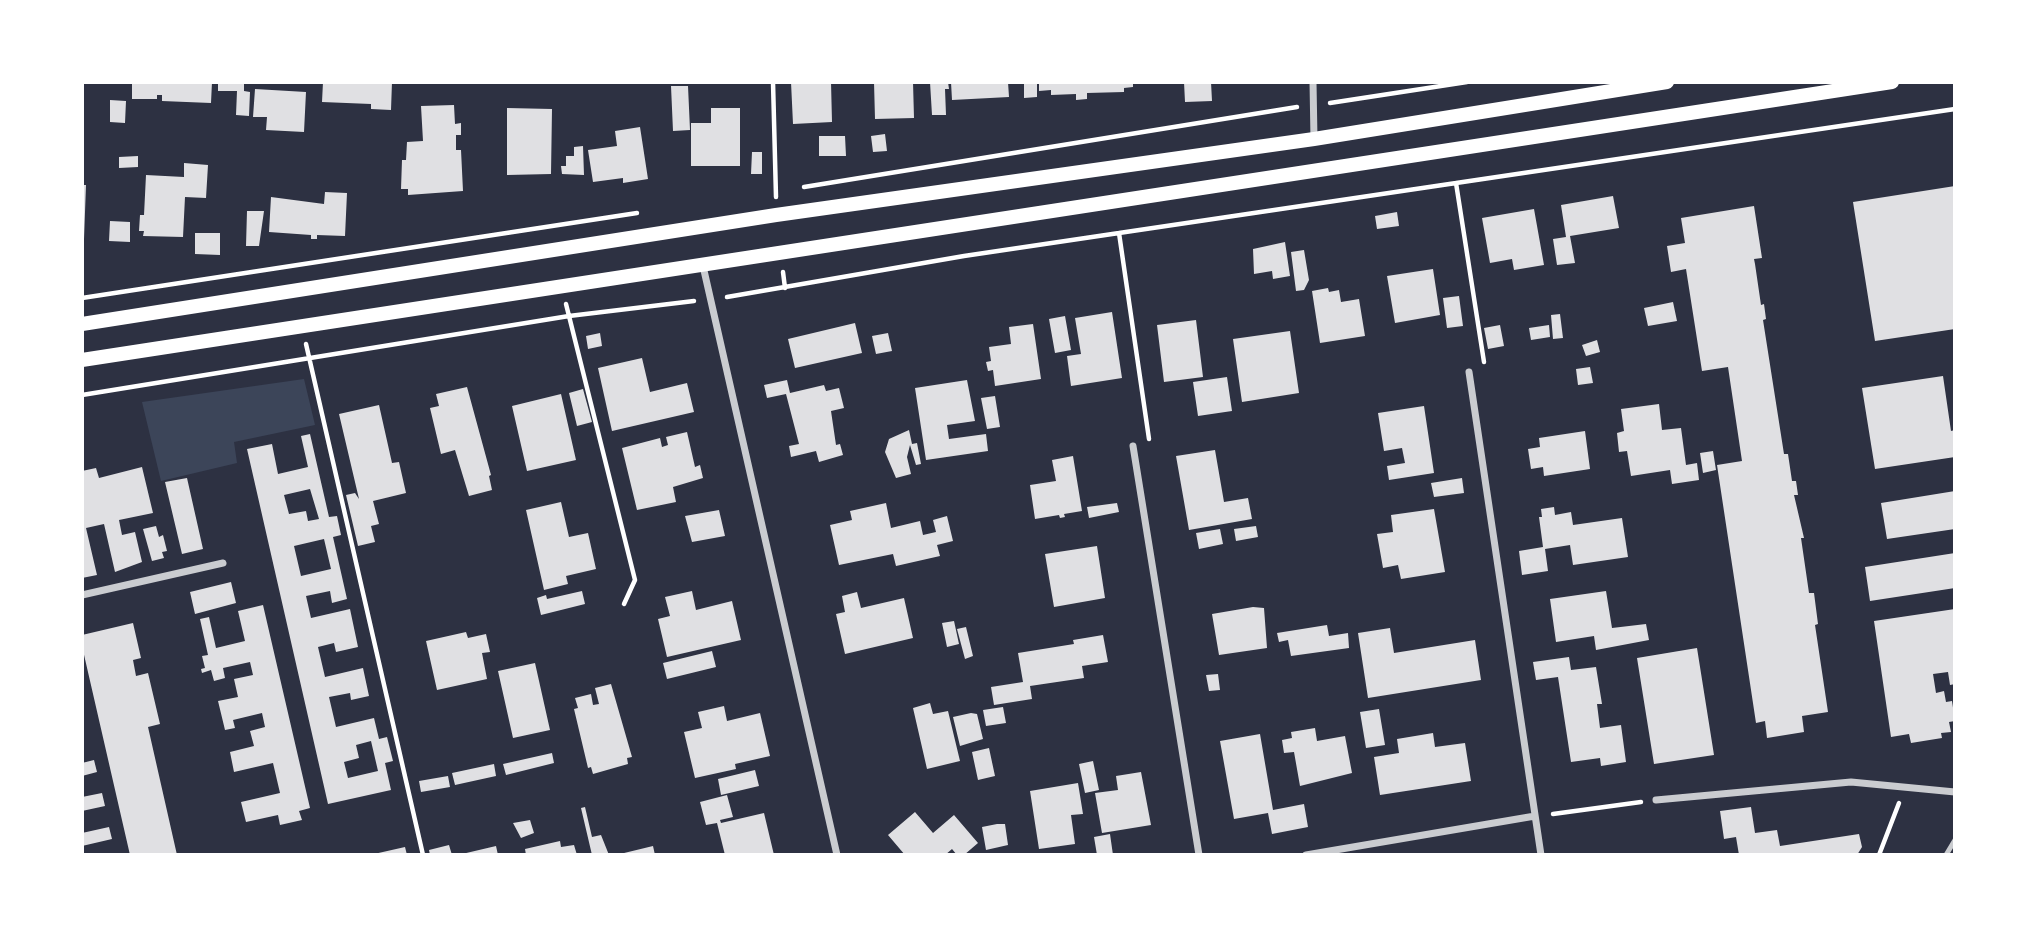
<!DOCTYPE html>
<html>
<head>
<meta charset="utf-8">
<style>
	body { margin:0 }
	#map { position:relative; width:2037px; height:937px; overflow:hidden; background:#2d3142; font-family:Rubik,sans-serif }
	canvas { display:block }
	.frame { position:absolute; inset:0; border:84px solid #fff; pointer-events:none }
</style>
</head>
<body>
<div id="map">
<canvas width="2037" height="937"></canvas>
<div class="frame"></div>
</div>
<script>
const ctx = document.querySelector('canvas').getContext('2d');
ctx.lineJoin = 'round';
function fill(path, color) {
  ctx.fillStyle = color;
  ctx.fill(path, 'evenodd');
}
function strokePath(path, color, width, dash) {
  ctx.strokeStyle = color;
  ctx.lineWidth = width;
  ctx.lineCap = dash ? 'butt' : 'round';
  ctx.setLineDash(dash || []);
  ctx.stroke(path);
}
fill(new Path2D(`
	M304 379 315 425 234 442 237 463 161 481 142 402Z`), '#3c4559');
fill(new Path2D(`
	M132 82H212L211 103 162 101V95H157V99H132Z
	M218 82H244V91L250 92 249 116 236 115 237 91H218Z
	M323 82H392L391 110 371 109V104L322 102Z
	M791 82H831L832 122 793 124Z
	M874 82H913L914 118 875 119Z
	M930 82H948L949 89H945L946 115H932Z
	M951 82H1008L1009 97 952 100Z
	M1024 82H1037V97L1024 98Z
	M1039 82H1133V87L1124 88V92L1087 93V99L1076 100V94L1051 95V90L1039 91Z
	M1184 82H1211L1212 101 1185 102Z
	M671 86H688L690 130 673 131Z
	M255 89 306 92 304 132 266 130 267 117H253Z
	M110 100 126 101 125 123 110 122Z
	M454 105 455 124 461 123V135H456V150H461L463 191 408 195V189H401L402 160H406L407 142 423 141 421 106Z
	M507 108 552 109 551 174 507 175Z
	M711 108H740V166H691V123H711Z
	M640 127 648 179 623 183V178L593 182 588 150 617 146 615 131Z
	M885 134 887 151 873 152 871 136Z
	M819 136H845L846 156H819Z
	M583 146 584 175 562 174 561 166H566V156H574V147Z
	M752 152H762V174H751Z
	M138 156V167L119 168V157Z
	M184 163 208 165 206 198 185 197 183 237 143 236 144 231H139L140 215H144L146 175 184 177Z
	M82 185H86L84 239H82Z
	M1955 186V329L1875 341 1853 202Z
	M325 192 347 193 345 236 317 235V239H311V235L269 232 271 197 324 204Z
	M1613 196 1619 228 1570 236 1575 263 1557 265 1553 239 1566 237 1561 205Z
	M1754 206 1762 258 1754 259 1755 264 1761 305 1764 304 1766 319 1763 320 1784 454H1788L1792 481H1796L1798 495H1794L1804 538H1801L1809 593H1814L1818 624 1815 625 1828 712 1802 716 1804 732 1767 738 1765 721 1756 723 1717 465 1742 461 1728 367 1702 371 1686 269 1671 272 1667 246 1685 243 1681 218Z
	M1534 209 1544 265 1514 270 1512 259 1490 263 1482 218Z
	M247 211H264L259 246H246Z
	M1397 212 1399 226 1377 229 1375 216Z
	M110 221 130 222V242L109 241Z
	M195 233H220V255L195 254Z
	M1285 242 1290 276 1273 279 1272 271 1254 274 1253 249Z
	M1304 250 1309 280 1304 290 1296 291 1291 252Z
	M1433 269 1440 315 1395 323 1387 276Z
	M1328 288 1329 292 1339 290 1341 302 1359 299 1365 336 1320 343 1312 291Z
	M1459 296 1463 326 1447 328 1443 298Z
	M1673 302 1677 321 1648 326 1644 308Z
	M1112 312 1122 378 1071 386 1067 356 1081 354 1075 318Z
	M1560 314 1563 338 1553 339 1551 315Z
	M1065 316 1071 350 1055 353 1049 319Z
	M1196 320 1203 377 1164 382 1157 325Z
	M855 323 862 353 795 368 788 339Z
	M1033 324 1041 379 995 386 993 370 988 371 986 362 991 361 989 347 1011 344 1009 327Z
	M1500 325 1504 346 1488 349 1484 328Z
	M1549 325 1550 337 1531 340 1529 328Z
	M1290 331 1299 393 1242 402 1233 339Z
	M600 333 602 346 588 349 586 336Z
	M888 333 892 351 876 354 872 336Z
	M1597 340 1600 352 1586 356 1582 345Z
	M642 358 650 392 687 383 694 412 612 431 598 368Z
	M1590 367 1593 383 1578 385 1576 369Z
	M1943 376 1951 431 1955 430V457L1875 469 1862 388Z
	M1227 377 1232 411 1198 416 1193 382Z
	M787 380 790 393 824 385 826 391 839 388 844 408 831 411 836 445 840 444 843 455 819 462 816 451 791 457 789 446 799 444 786 394 767 398 764 385Z
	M967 380 975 421 947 425 949 439 986 434 988 451 926 460 915 388Z
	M467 387 491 475 489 476 492 490 469 496 455 450 441 454 430 408 439 406 436 394Z
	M583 389 592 422 577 426 569 393Z
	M561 394 576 460 527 471 512 406Z
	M995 396 1000 427 987 429 981 398Z
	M1659 404 1662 430 1681 428 1686 465 1697 463 1699 480 1672 484 1670 470 1631 476 1627 451 1619 452 1617 433 1624 431 1621 409Z
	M379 405 392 463 399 462 406 493 373 501 379 524 371 526 375 542 358 546 346 495 355 493 359 499 339 414Z
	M1424 406 1434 473 1389 480 1387 466 1405 463 1402 448 1384 451 1378 413Z
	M909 430 912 444 917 443 921 464 916 465 910 445 907 457 911 474 896 478 885 452 889 439Z
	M1585 431 1590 469 1544 476 1543 467 1531 469 1528 449 1540 447 1539 438Z
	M687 432 695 467 700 465 703 478 673 487 676 502 637 510 622 448 660 438 662 447 668 445 666 437Z
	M310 434 329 517 337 516 341 535 333 537 347 599 332 603 330 591 306 596 311 618 350 609 358 647 336 652 334 643 318 647 325 677 363 668 369 696 351 700 350 693 329 697 336 727 374 718 379 739 387 737 393 761 385 763 391 790 328 804 247 449 272 444 278 474 308 467 301 436ZM310 489 319 519 308 521 306 511 289 514 284 495ZM324 539 331 569 301 576 294 546ZM371 741 378 771 348 778 344 762 359 758 356 745Z
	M1215 450 1224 502 1248 498 1252 519 1189 530 1176 456Z
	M1713 451 1716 470 1703 473 1700 453Z
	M1073 456 1082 511 1064 514 1065 517 1060 518 1059 515 1035 519 1030 485 1056 481 1052 460Z
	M142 467 153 513 119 520 122 535 135 532 142 562 115 572 104 524 86 528 97 575 82 578V471L96 468 99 478Z
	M187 478 203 549 182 554 165 482Z
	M1462 478 1464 493 1434 497 1431 483Z
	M1955 491V529L1887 539 1881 503Z
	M561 502 569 537 588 533 596 569 566 576 568 584 544 590 526 510Z
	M886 503 891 528 920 521 923 535 936 532 933 520 947 516 953 541 937 545 940 556 896 566 893 554 839 565 830 525 852 520 850 511Z
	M1117 503 1119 512 1089 518 1087 507Z
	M1554 507 1555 515 1571 512 1573 525 1622 518 1628 557 1573 565 1570 545 1545 549 1548 571 1522 575 1519 551 1543 547 1539 517H1542L1541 509Z
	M1434 509 1445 572 1401 579 1398 565 1383 568 1377 534 1393 532 1391 515Z
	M719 510 725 536 692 542 685 516Z
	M156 526 159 537 163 535 167 551 162 552 164 558 152 561 143 529Z
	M1256 526 1258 537 1236 541 1234 529Z
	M1220 529 1223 544 1199 549 1196 533Z
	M1097 546 1105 598 1054 607 1045 554Z
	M1955 553V588L1870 601 1865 567Z
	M231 582 236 603 195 614 190 592Z
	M582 591 585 604 541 615 537 598 546 595 547 599Z
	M692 591 696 610 732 601 741 640 667 657 658 619 670 616 665 597Z
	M1606 591 1612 628 1646 624 1649 640 1596 650 1594 636 1556 642 1550 599Z
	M857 592 861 608 904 598 913 638 845 654 836 614 845 612 842 596Z
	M263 605 310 808 299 811 302 820 280 825 278 815 246 822 241 802 280 793 273 763 234 772 230 752 254 746 250 731 265 727 262 713 233 720 235 728 225 730 218 701 238 697 234 679 253 675 250 662 223 668 225 678 214 681 211 670 202 673 201 669 205 668 202 656 208 655 200 619 209 617 216 648 245 641 238 611Z
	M1253 607 1264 608 1267 648 1219 655 1212 614Z
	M1955 609V684L1950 685 1948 672 1933 674 1936 693 1944 691 1946 702 1952 701 1955 721 1949 722 1951 732 1941 733 1942 738 1911 743 1909 734 1891 737 1874 621Z
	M954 621 959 644 947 647 942 623Z
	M133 623 141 658 133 660 136 676 148 673 160 724 148 727 177 855H130L82 646V635Z
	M1327 625 1329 636 1348 633 1349 648 1291 656 1288 640 1279 642 1277 633Z
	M966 627 973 656 965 659 957 629Z
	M1390 628 1394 653 1475 640 1481 680 1368 698 1358 633Z
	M466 632 468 638 486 634 490 652 482 653 487 679 437 690 426 641Z
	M1103 635 1108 662 1082 666 1084 678 1030 686 1032 699 994 705 991 687 1023 682 1018 653 1074 644 1073 640Z
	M1697 648 1714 755 1654 764 1637 658Z
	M712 651 716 667 667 679 663 663Z
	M1569 657 1571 670 1596 667 1602 704H1597L1600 728 1621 725 1626 762 1601 766 1600 758 1571 762 1558 677 1536 680 1533 662Z
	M535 663 550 730 513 738 498 671Z
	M1218 674 1220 690 1209 691 1206 675Z
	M611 684 632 757 627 758 628 764 593 774 591 767 588 768 574 709 578 708 575 698 591 694 593 705 599 704 595 688Z
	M930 703 933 714 948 711 960 761 927 769 913 708Z
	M724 706 727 721 760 713 770 756 735 764 736 769 695 778 684 732 702 728 698 712Z
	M1003 707 1006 723 986 726 983 710Z
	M1379 709 1385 745 1366 748 1360 712Z
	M971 713 977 714 983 739 960 746 953 717Z
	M1315 728 1317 741 1345 736 1352 773 1300 786 1294 752 1284 753 1282 740 1292 738 1291 732Z
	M1433 733 1435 747 1465 743 1471 781 1380 795 1374 757 1399 753 1397 739Z
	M1260 734 1273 810 1304 804 1308 827 1272 834 1268 813 1234 819 1220 741Z
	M989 748 995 776 978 780 972 752Z
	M552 753 554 763 506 775 503 764Z
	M94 760 97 772 82 776V763Z
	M1093 761 1099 790 1085 793 1079 764Z
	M494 764 496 776 455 785 452 773Z
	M755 770 759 786 721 795 718 779Z
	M1141 772 1151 825 1102 833 1095 793 1118 790 1116 776Z
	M448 776 450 787 421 792 419 781Z
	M1078 783 1083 814 1071 815 1075 844 1039 849 1030 791Z
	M102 793 105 806 82 811V797Z
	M727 795 733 817 720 820 721 823 764 813 774 855H725L717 823 706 825 700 802Z
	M585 807 592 837 601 835 609 855H592L581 808Z
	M1751 807 1755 833 1777 830 1780 846 1859 834 1862 847 1857 855H1739L1736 837 1724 839 1720 811Z
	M915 812 933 833 954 815 978 843 964 855H957L952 849 945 855H905L888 835Z
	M530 820 534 833 521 838 513 823Z
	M997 824H1005L1008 845 986 850 982 827Z
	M109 827 112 839 82 846V833Z
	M1110 834 1113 855H1097L1094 837Z
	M560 841 561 847 574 845 577 855H526L525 849Z
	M449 845 452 855H430L429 850Z
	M496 846 498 855H462V854Z
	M653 846 655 855H620V854Z
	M405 847 407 855H374V854Z`), '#e0e0e3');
strokePath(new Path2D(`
	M773 82 776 197
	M1330 103 1467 82
	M1456 183 1484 362
	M804 187 1297 107
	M1119 233 1149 439
	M783 272 785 288
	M727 297 964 256 1955 109
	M82 298 637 213
	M566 304 635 580 624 604
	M306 344 423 855
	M82 395 569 316 694 301
	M1553 814 1641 802
	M1879 855 1899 803`), '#fff', 4.5);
strokePath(new Path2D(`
	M1946 855 1955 840`), '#caccd0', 5);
strokePath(new Path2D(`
	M1313 82 1314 139
	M703 266 837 855
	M1469 372 1541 855
	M1133 446 1199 855
	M82 595 223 563
	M1656 800 1851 782 1955 792
	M1306 855 1535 816`), '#caccd0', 7);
strokePath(new Path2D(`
	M82 324 776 215 1314 139 1667 82
	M82 360 1892 82`), '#fff', 14);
</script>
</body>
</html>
